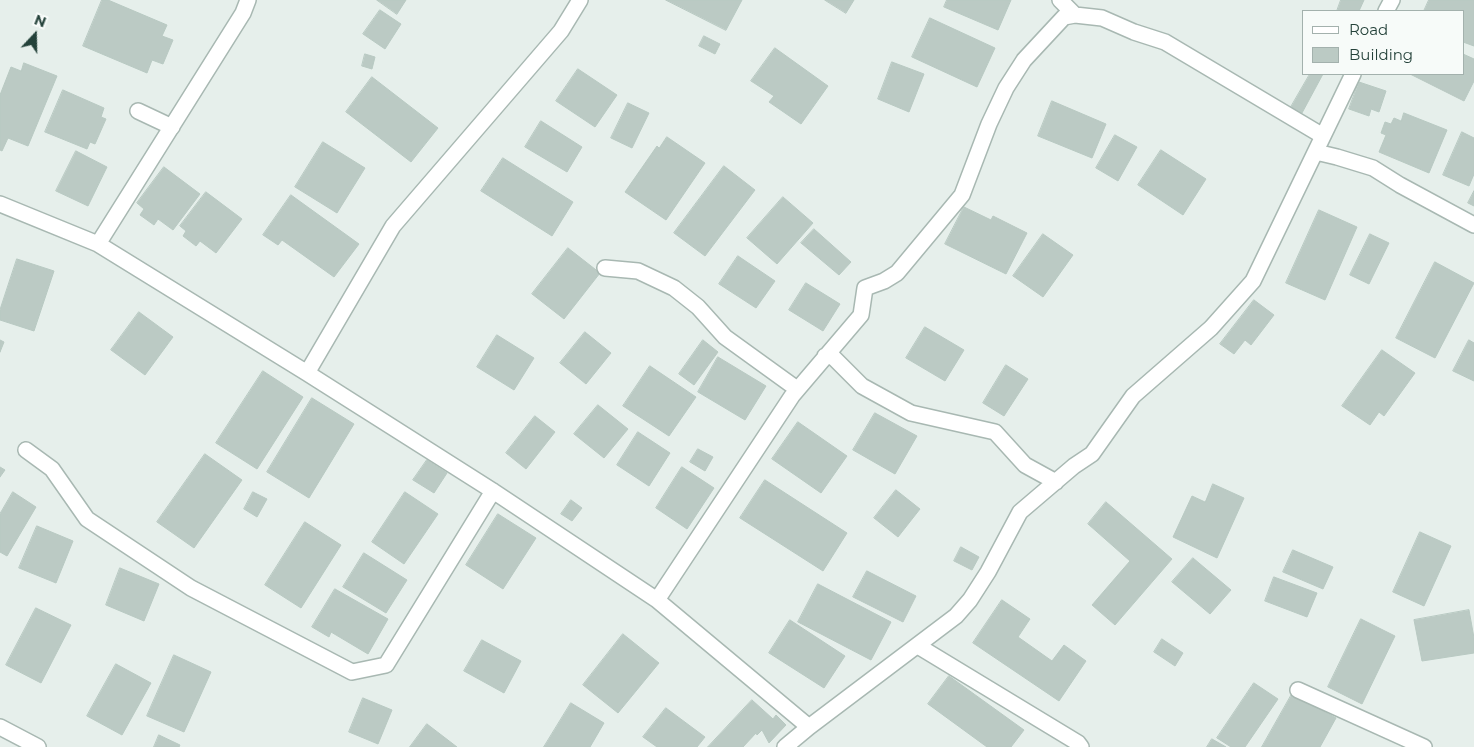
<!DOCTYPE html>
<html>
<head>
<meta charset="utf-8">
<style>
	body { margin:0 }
	#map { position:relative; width:1474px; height:747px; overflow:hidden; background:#e6efeb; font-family:Montserrat,sans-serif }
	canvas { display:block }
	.legend { position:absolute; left:1302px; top:10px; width:162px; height:65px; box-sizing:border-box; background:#f7fbf9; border:1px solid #a3b1ad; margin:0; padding:6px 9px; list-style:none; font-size:15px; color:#24423a }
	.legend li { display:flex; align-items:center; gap:10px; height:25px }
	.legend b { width:25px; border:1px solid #a3b1ad }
	.north { position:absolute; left:10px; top:10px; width:50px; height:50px; -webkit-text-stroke:4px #f7fbf9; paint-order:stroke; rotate:21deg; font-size:14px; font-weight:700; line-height:20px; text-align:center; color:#24423a }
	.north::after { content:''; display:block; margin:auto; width:18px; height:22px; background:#24423a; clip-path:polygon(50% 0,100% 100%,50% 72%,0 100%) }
</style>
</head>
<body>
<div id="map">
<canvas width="1474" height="747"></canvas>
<ul class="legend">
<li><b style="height:6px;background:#fff"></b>Road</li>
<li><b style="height:14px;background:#bbcac4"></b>Building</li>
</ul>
<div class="north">N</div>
</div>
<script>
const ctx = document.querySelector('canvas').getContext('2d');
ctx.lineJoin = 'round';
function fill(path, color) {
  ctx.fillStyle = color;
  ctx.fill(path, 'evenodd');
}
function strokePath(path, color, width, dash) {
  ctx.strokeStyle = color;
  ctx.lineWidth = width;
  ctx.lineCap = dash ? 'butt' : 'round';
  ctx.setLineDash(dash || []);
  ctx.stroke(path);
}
const building = new Path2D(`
	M102 0H108L167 25 162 36 173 40 163 64 152 60 147 73 83 46Z
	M377 0H406L397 14Z
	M666 0H742L726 30Z
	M825 0H854L846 13Z
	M947 0H1011L998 30 944 7Z
	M1341 0H1364L1359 11H1337Z
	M1429 0H1474V46L1463 42V11H1424Z
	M380 10 401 24 385 49 363 34Z
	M930 18 995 48 977 87 912 57Z
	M704 36 720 44 715 54 699 46Z
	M775 48 828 86 801 124 769 102 774 96 751 81Z
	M365 54 375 57 372 69 362 66Z
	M1463 54 1474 59V81L1464 101 1410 74H1463Z
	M892 62 924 74 909 112 878 99Z
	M24 63 57 76 28 146 8 138 2 151 0 150V95L11 67 21 71Z
	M578 69 617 95 595 127 556 101Z
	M1310 74H1323L1302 113 1291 107Z
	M372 77 438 128 411 162 346 112Z
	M1359 82 1386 91 1379 112 1371 109 1369 116 1349 109Z
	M63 90 104 108 101 117 106 119 95 144 90 142 87 149 45 132Z
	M1052 101 1106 124 1092 158 1038 136Z
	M628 103 649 113 632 148 611 138Z
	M1404 113 1447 130 1429 173 1379 152 1386 135 1381 133 1385 122 1391 124 1394 118 1401 121Z
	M541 121 582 147 567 172 525 147Z
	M1462 132 1474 138V174L1469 186 1443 175Z
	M1115 135 1137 147 1118 181 1096 168Z
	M667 137 705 163 666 220 625 192 657 146 659 148Z
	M323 142 365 168 337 213 295 187Z
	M1161 150 1206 179 1183 215 1138 185Z
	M76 151 107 167 88 206 56 191Z
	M503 158 573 202 552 236 481 191Z
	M724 166 755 190 705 256 674 233Z
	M164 167 200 194 173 230 158 219 154 225 140 215 144 209 137 203Z
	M1474 191V206L1468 203Z
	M206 192 242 219 216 253 200 241 196 246 183 236 186 231 180 226Z
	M291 195 359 244 334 277 282 240 278 245 263 235Z
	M783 197 813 223 777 264 747 238Z
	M964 207 991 220 993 216 1027 233 1006 274 945 244Z
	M1319 210 1357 227 1325 300 1286 283Z
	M814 229 851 262 839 275 801 243Z
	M1043 234 1073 255 1043 297 1013 276Z
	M1370 234 1389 243 1369 284 1350 275Z
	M568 248 600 273 564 319 532 294Z
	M738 256 775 281 756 308 719 284Z
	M17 259 54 271 34 331 0 320V310Z
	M1435 262 1474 283 1435 358 1396 338Z
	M806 283 840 304 823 331 789 310Z
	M1254 300 1274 315 1251 345 1245 340 1234 354 1220 344Z
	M139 312 173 337 145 375 111 350Z
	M925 327 964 350 945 381 906 358Z
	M585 332 611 353 586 384 560 363Z
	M497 335 534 358 514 390 477 367Z
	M0 340 4 342 0 352Z
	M703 340 718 352 694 385 679 374Z
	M1469 340 1474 343V381L1453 371Z
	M1382 350 1415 373 1384 416 1379 412 1370 425 1342 406Z
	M718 357 766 386 745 420 698 392Z
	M1006 365 1028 379 1004 416 983 403Z
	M650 366 696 397 669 436 623 406Z
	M263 371 303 397 257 469 216 443Z
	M312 398 354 424 309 498 267 472Z
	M598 405 628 429 604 458 574 434Z
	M875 413 917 436 895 474 853 450Z
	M535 416 555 432 526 469 506 453Z
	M798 422 847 456 821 493 772 459Z
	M638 432 670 453 649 486 617 465Z
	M698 449 713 457 705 471 690 462Z
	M205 454 242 480 194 548 157 522Z
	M427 460 447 473 434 493 413 480Z
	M0 467 5 470 0 477Z
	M682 467 714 488 687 529 656 508Z
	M765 480 847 533 823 571 740 518Z
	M1213 484 1244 498 1217 558 1173 537 1192 496 1205 502Z
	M896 490 920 509 898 537 874 518Z
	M13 492 36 507 7 556 0 552V514Z
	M253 492 267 499 257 517 244 509Z
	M405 492 438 514 404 564 372 542Z
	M571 500 582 508 572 521 561 514Z
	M1106 502 1172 559 1115 625 1092 605 1130 561 1088 524Z
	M498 514 536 538 503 589 466 565Z
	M305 522 341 545 301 608 265 585Z
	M37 526 73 541 56 583 19 568Z
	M1420 532 1451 546 1424 606 1393 592Z
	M961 547 979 557 972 570 954 561Z
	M1293 550 1333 567 1323 589 1283 572Z
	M364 553 407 580 386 613 343 587Z
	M1193 558 1231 590 1210 614 1172 582Z
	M120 568 159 584 144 621 106 605Z
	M867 571 916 596 903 622 853 597Z
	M1274 577 1317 593 1307 617 1265 601Z
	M818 584 891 622 871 660 798 622Z
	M335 589 388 619 368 654 331 632 329 637 312 627Z
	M1002 600 1030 619 1018 637 1052 661 1064 645 1086 661 1059 701 973 643Z
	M36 608 71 625 41 683 6 665Z
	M1469 610 1474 638V653L1422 661 1414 620Z
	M1361 619 1395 636 1362 704 1328 687Z
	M790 620 845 656 824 688 769 653Z
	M623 634 659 663 618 713 583 685Z
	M1162 639 1183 653 1175 666 1154 652Z
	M482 640 521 661 504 693 464 671Z
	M174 655 211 672 184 732 147 716Z
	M116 664 151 683 122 735 87 716Z
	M949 676 1024 730 1011 747H987L928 704Z
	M1254 683 1278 699 1245 747H1231L1217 738Z
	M1292 694 1336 718 1320 747H1262Z
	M363 698 392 710 378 744 349 732Z
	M752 700 773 719 776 715 786 725 769 743 762 730 757 735 756 733 743 747H708Z
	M571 703 604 723 590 747H544Z
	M666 708 705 737 697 747H657L643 737Z
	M427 724 457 747H410Z
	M159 735 180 745 179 747H154Z
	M1212 739 1226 747H1207Z`);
fill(building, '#bbcac4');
strokePath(building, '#b8c9c2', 1);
const street = new Path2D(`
	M1060 0 1075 15
	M1386 11 1392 0
	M138 111 172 127
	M1316 152 1337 157 1373 168 1400 185 1474 225
	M0 204 98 244 307 373 493 491 657 600 809 727
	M98 244 243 13 248 0
	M605 268 638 271 674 288 698 307 725 337 797 389
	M825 356 833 357 862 386 911 413 995 432 1025 465 1056 482
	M307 373 393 226 561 31 580 0
	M26 450 52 469 87 519 191 588 352 672 386 665 493 491
	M657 600 792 396 861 315 865 288 884 281 897 273 962 195 989 124 1006 88 1024 60 1064 17 1075 15 1102 18 1134 32 1165 42 1323 136
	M918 646 1078 743 1081 747
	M1298 690 1424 747
	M0 727 38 747
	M785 747 809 727 956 616 970 600 988 572 1020 512 1074 466 1092 454 1133 396 1211 328 1253 281 1353 74`);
strokePath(street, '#a8b8b2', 18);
strokePath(street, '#fff', 15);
</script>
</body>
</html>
